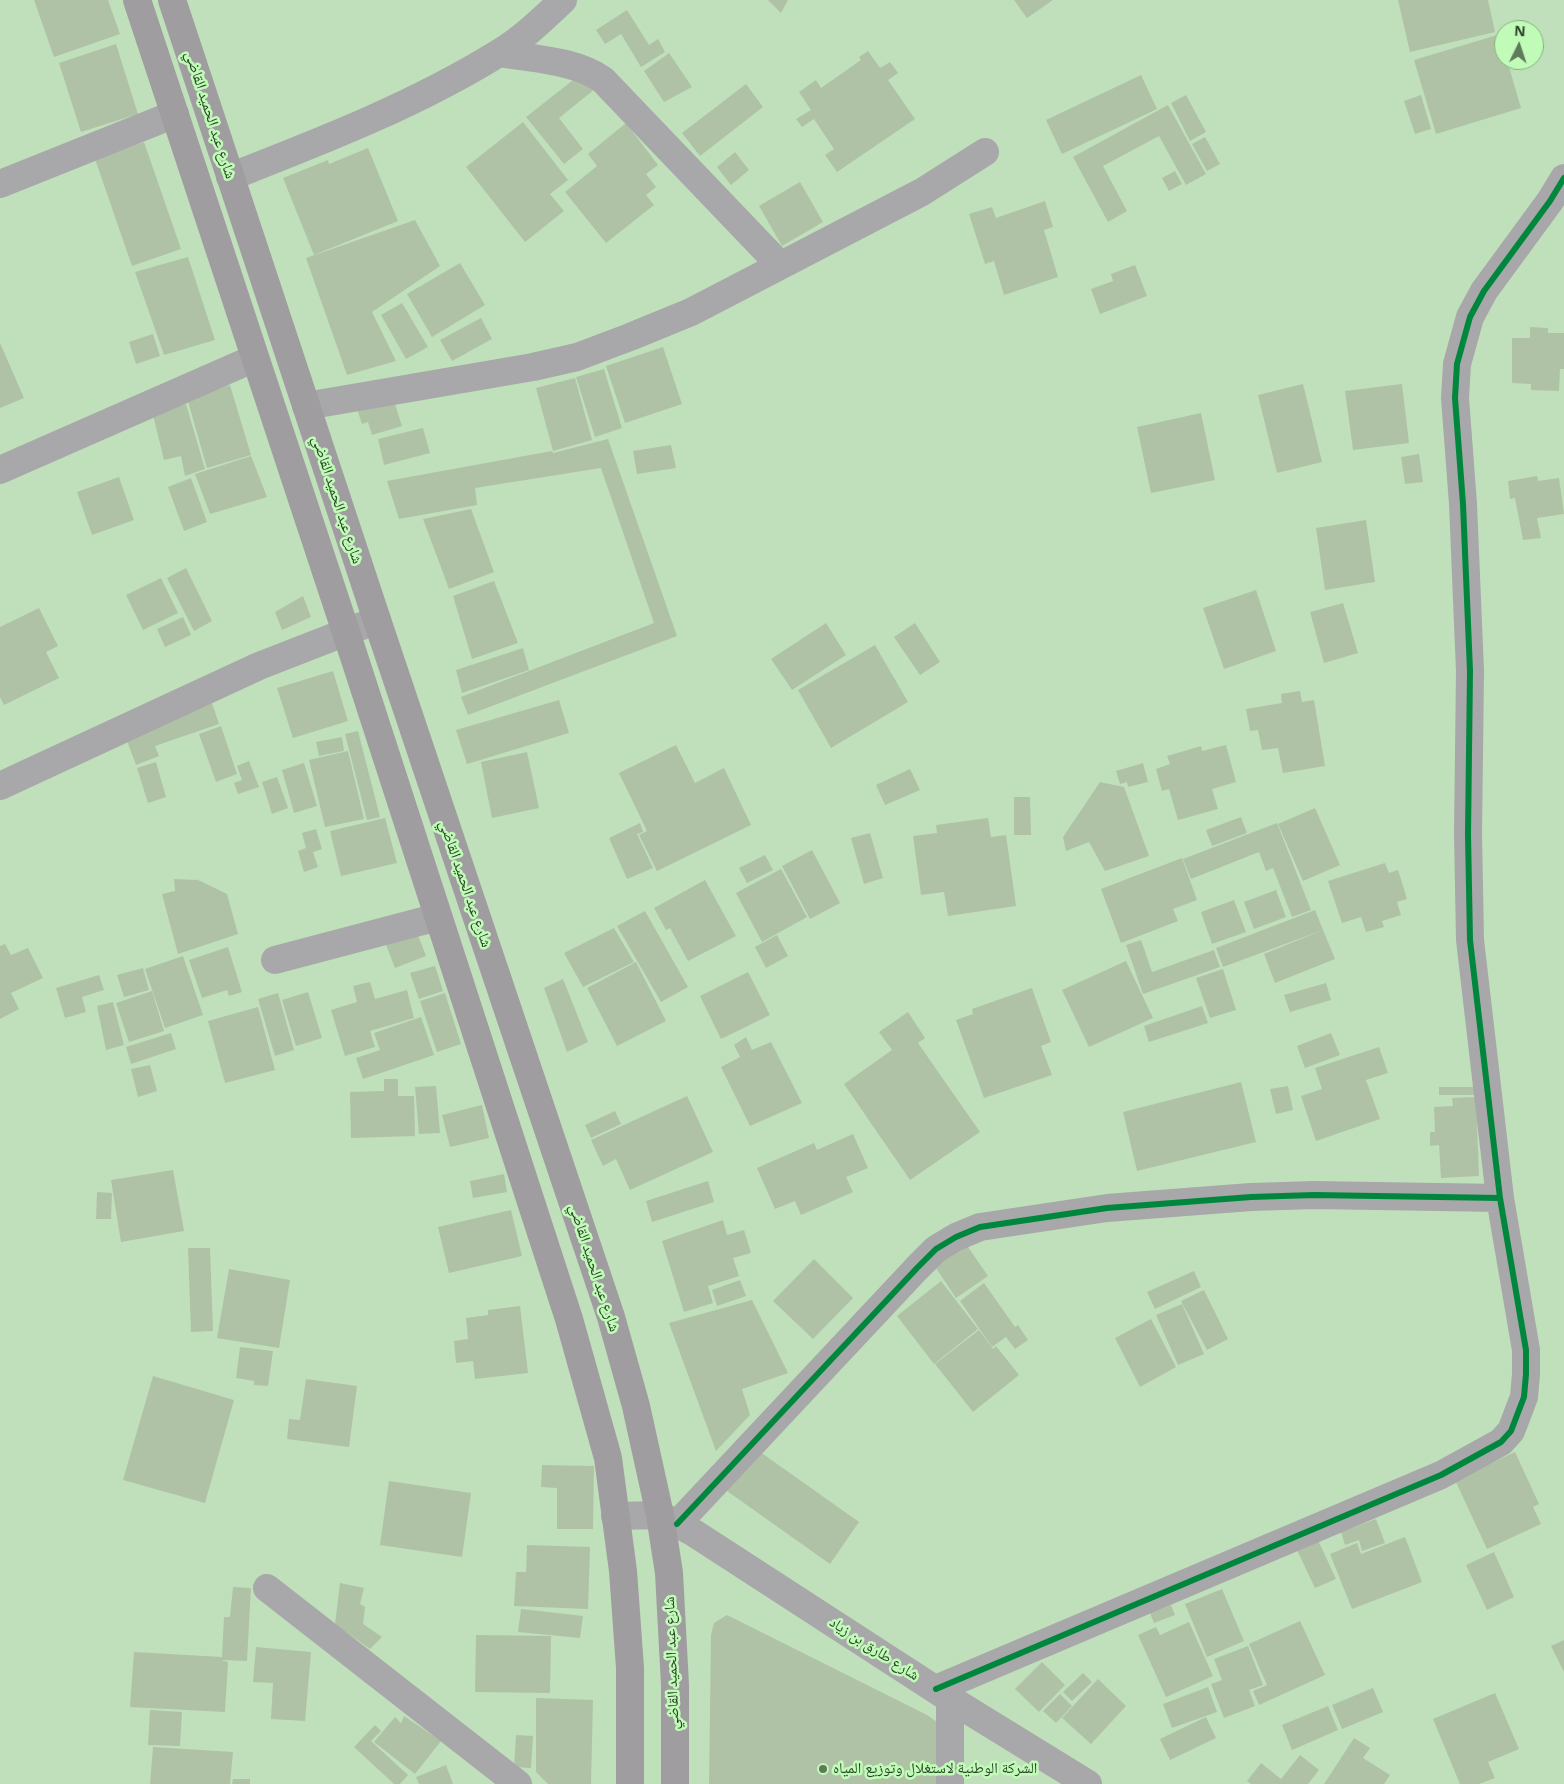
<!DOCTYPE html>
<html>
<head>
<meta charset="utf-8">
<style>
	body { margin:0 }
	#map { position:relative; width:1564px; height:1784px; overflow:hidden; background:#bfe0ba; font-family:"Open Sans",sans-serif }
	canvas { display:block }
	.north { position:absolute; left:1494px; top:20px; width:50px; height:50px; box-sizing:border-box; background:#c0fcb8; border:1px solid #84b27e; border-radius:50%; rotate:4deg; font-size:14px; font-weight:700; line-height:20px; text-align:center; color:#2b4328 }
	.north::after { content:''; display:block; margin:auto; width:18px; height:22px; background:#5f7a5b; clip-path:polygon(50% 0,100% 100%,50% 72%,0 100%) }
</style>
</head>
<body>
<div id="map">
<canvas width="1564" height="1784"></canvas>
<div class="north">N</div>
</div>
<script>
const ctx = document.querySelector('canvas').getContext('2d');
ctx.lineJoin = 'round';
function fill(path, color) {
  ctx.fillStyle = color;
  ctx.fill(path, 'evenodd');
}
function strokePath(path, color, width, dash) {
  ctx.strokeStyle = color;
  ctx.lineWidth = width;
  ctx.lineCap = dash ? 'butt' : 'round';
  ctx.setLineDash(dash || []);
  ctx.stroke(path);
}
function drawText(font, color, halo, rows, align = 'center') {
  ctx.font = font + ' "Open Sans","Noto Naskh Arabic",sans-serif';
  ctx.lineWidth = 5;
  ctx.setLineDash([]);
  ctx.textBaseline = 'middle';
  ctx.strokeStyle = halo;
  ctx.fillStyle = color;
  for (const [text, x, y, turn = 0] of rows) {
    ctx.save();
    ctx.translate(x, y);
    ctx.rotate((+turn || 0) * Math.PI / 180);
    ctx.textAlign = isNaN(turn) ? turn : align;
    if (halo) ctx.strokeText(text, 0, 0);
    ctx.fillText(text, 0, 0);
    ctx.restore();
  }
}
fill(new Path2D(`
	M34 0H108L120 34 54 57Z
	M768 0H788L781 13Z
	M1014 0H1053L1027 18Z
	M1398 0H1488L1495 32 1410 52Z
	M627 10 649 45 658 39 665 52 641 67 621 34 605 44 596 30Z
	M1504 33V60H1507L1521 108 1436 134 1414 60Z
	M116 44 138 114 81 132 59 63Z
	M868 51 880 68 890 62 898 73 888 80 915 119 837 172 825 155 834 149 814 119 802 127 796 119 811 110 799 92 816 80 821 88 861 60 859 57Z
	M669 53 692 87 664 102 644 71Z
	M582 73 595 89 559 118 583 149 564 164 526 117Z
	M1141 75 1157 109 1062 154 1046 120Z
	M746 84 763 107 700 156 682 133Z
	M1186 95 1206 132 1190 141 1171 103Z
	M1421 95 1431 129 1415 134 1404 101Z
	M1168 105 1206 174 1186 185 1159 136 1103 166 1127 211 1108 222 1073 157Z
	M523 122 568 180 550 194 564 211 525 242 466 167Z
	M626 123 658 165 646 174 656 187 646 195 654 205 606 243 565 192 597 166 588 154Z
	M1205 137 1220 164 1207 171 1192 144Z
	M144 142 181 249 132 266 95 159Z
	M368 148 398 221 314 255 283 178 328 160 329 164Z
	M735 152 749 170 731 185 717 167Z
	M1175 171 1182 184 1169 191 1162 178Z
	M800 182 823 222 782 246 759 206Z
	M1045 201 1053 227 1044 230 1058 277 1004 295 994 261 985 264 969 214 992 207 996 218Z
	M415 220 440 266 372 312 396 361 347 375 306 258Z
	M188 257 215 340 164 355 135 272Z
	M460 263 485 305 432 337 407 294Z
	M1135 265 1147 296 1100 314 1091 289 1113 281 1111 274Z
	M402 303 428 347 406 359 381 315Z
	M481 318 492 339 452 361 440 340Z
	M1530 327 1548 328V333H1564V369H1560L1559 391 1531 390V384L1512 383V338H1530Z
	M153 334 160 356 136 364 129 342Z
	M0 343 24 398 0 408Z
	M663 347 682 404 625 423 606 366Z
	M604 369 622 428 595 437 576 377Z
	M575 378 592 440 553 451 536 388Z
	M1303 384 1322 462 1277 473 1258 395Z
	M1402 384 1409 443 1353 450 1345 391Z
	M230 385 251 455 207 468 187 398Z
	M392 395 402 426 372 435 368 422 362 424 356 406Z
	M186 404 205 469 185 476 181 456 164 460 152 411Z
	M1201 413 1215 480 1151 493 1137 427Z
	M423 428 430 453 384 465 378 439Z
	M608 439 677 636 468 715 461 697 654 623 601 468 475 488 477 505 399 519 387 481 552 451 553 453Z
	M671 445 676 468 637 474 633 451Z
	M1419 454 1423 482 1405 484 1401 457Z
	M251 456 267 497 210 514 195 474Z
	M1537 476 1538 481 1559 478 1564 514 1537 518 1541 538 1523 540 1515 498 1510 499 1508 481Z
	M119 477 134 520 92 535 77 492Z
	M191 478 207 522 184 531 168 487Z
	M471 509 494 572 449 589 423 519Z
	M1366 520 1375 582 1325 590 1316 528Z
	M186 568 212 621 194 631 167 578Z
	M161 578 178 613 143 630 126 595Z
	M494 581 518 643 472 659 453 596Z
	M1256 590 1276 651 1224 669 1203 608Z
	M303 596 311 617 282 630 275 612Z
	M1343 603 1358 653 1324 663 1310 612Z
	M39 608 58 646 46 652 59 678 4 705 0 697V627Z
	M183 617 191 635 165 647 157 629Z
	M826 623 846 655 792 690 771 659Z
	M915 623 940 662 920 675 894 637Z
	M875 645 908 702 831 748 798 690Z
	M523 648 529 670 462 693 456 670Z
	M333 671 348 721 293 738 277 688Z
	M1300 691 1302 702 1314 700 1325 766 1283 773 1278 748 1262 750 1258 730 1250 731 1246 709 1282 703 1281 694Z
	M211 700 219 724 155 746 159 756 136 765 123 730Z
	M559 700 569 733 467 764 456 730Z
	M221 726 237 774 216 782 199 734Z
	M358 731 380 817 367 820 345 734Z
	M342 737 344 751 319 756 316 742Z
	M676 745 695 783 724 768 751 825 657 871 639 835 647 831 619 773Z
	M1226 745 1236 782 1212 789 1218 809 1178 820 1169 789 1162 791 1156 769 1170 764 1167 756 1201 746 1202 751Z
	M348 751 364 819 325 827 309 760Z
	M527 752 539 808 492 818 481 762Z
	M249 761 259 787 238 794 234 783 242 780 237 766Z
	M156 762 166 797 148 803 137 768Z
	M304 763 317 806 294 813 282 770Z
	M1143 763 1148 782 1128 787 1127 782 1120 784 1116 771Z
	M910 769 920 790 885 805 876 785Z
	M277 777 288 808 272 814 262 782Z
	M1100 782 1124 787 1149 856 1105 871 1089 842 1066 851 1063 837Z
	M1014 797H1030L1031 835H1014Z
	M1315 808 1340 865 1303 881 1278 824Z
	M1241 817 1247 833 1212 846 1206 830Z
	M385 818 397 863 341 876 330 831Z
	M988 818 991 837 1006 835 1016 906 948 916 944 892 921 895 913 836 937 833 936 825Z
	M640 823 643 832 637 834 653 868 627 879 609 838Z
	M1277 823 1311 910 1292 917 1273 868 1266 871 1259 852 1191 879 1183 859Z
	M316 829 322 849 313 852 318 867 304 872 298 851 306 848 302 833Z
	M870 833 883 878 864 884 851 838Z
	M812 850 840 903 810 919 782 866Z
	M765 855 773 870 747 883 739 868Z
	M1182 858 1197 900 1173 909 1178 921 1121 943 1101 889Z
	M1385 863 1389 873 1398 870 1407 899 1397 902 1401 915 1382 921 1384 927 1366 932 1361 917 1342 923 1328 881Z
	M781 869 807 917 762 942 736 893Z
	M174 879 198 880 227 894 238 934 178 954 162 894 175 891Z
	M705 880 736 936 688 961 670 928 666 930 654 908Z
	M1276 890 1286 917 1254 929 1244 902Z
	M1234 900 1246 932 1212 944 1201 912Z
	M1315 910 1323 930 1223 967 1216 948Z
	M645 911 688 987 661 1002 617 926Z
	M414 925 426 956 395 968 383 937Z
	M614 928 634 962 583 987 564 953Z
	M1323 930 1335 959 1275 983 1264 954Z
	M777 935 788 956 766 968 755 947Z
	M1141 940 1152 972 1214 950 1220 967 1143 994 1126 945Z
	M5 944 11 955 28 948 43 978 11 993 19 1009 0 1019V946Z
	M228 947 242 992 229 996 227 990 202 998 189 960Z
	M183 956 203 1015 165 1028 145 969Z
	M1126 961 1153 1018 1089 1047 1062 990Z
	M636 962 666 1021 617 1046 587 988Z
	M435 966 443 991 419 999 410 973Z
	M143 968 149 990 124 997 117 975Z
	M1223 969 1236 1010 1210 1018 1196 978Z
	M748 972 770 1015 721 1039 700 996Z
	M99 975 104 990 82 997 86 1012 65 1018 56 988Z
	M563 979 588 1042 567 1052 544 988Z
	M370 982 375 999 407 990 414 1018 370 1031 375 1047 345 1056 331 1010 357 1002 353 986Z
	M1326 983 1331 1000 1290 1012 1284 995Z
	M1032 988 1051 1042 1041 1046 1052 1075 984 1098 956 1020 973 1014 972 1009Z
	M152 991 164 1031 129 1042 116 1003Z
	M308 992 322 1038 296 1046 282 1000Z
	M278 993 294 1050 275 1056 258 999Z
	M445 993 461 1044 437 1052 420 1001Z
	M113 1002 124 1045 106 1050 97 1006Z
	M1202 1006 1208 1023 1149 1042 1144 1026Z
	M258 1007 275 1070 225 1083 208 1021Z
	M908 1012 925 1038 918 1043 980 1132 910 1180 844 1084 892 1050 879 1032Z
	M421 1017 434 1055 363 1079 356 1058 380 1050 374 1033Z
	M171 1033 176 1049 131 1064 126 1047Z
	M1331 1033 1340 1055 1305 1068 1297 1046Z
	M746 1037 752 1050 771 1042 802 1103 750 1126 721 1067 740 1057 734 1045Z
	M1379 1047 1388 1073 1366 1080 1380 1119 1316 1141 1301 1096 1322 1089 1315 1068Z
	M150 1065 157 1091 138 1097 131 1069Z
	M384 1079H398V1096H414L415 1136 351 1138 350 1092 384 1091Z
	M1241 1082 1256 1142 1137 1171 1123 1112Z
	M436 1086 440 1133 419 1134 415 1087Z
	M1288 1086 1293 1110 1276 1114 1270 1089Z
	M1439 1087H1475V1095H1439Z
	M687 1096 713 1152 630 1190 616 1159 603 1166 591 1140Z
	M1476 1097 1479 1176 1441 1178 1439 1145 1430 1146V1132H1435L1434 1107 1453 1106 1452 1098Z
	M482 1105 489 1138 450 1147 442 1115Z
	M615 1111 621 1124 591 1138 585 1125Z
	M853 1134 868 1168 846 1177 853 1192 801 1215 795 1201 775 1209 757 1168 814 1143 817 1150Z
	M173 1170 184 1231 121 1242 111 1180Z
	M504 1174 507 1192 473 1198 470 1181Z
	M708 1181 714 1202 652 1222 646 1201Z
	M97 1192 112 1193 111 1219H96Z
	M511 1210 522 1256 449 1273 438 1227Z
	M723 1220 727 1235 744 1230 751 1253 733 1258 739 1276 708 1286 713 1303 684 1312 662 1241Z
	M966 1244 988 1276 956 1298 934 1265Z
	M188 1248H210L213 1331 191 1332Z
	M814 1259 853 1298 813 1339 773 1301Z
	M229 1269 290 1280 279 1348 217 1338Z
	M1194 1271 1201 1287 1155 1309 1147 1292Z
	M740 1280 746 1296 717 1306 712 1290Z
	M941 1281 978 1329 934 1364 897 1316Z
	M984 1283 1015 1327 1018 1325 1028 1340 1015 1349 1006 1337 992 1347 960 1301Z
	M1204 1290 1228 1339 1207 1350 1181 1301Z
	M752 1300 788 1373 742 1389 750 1415 716 1451 669 1323Z
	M1182 1304 1204 1354 1178 1365 1156 1315Z
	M520 1306 528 1373 475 1379 473 1361 456 1363 454 1341 468 1339 466 1318 488 1315V1310Z
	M1151 1319 1176 1367 1140 1387 1115 1338Z
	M979 1330 993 1349 996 1346 1019 1375 973 1412 935 1364Z
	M240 1347 273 1351 268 1386 254 1385V1381L236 1378Z
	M153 1376 234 1400 205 1503 123 1480Z
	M306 1379 357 1386 349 1447 287 1439 289 1419 300 1420Z
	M756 1449 859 1522 830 1564 727 1491Z
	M1515 1452 1539 1504 1533 1507 1541 1524 1487 1549 1455 1480Z
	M542 1465 594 1466 593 1529H557V1488L541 1487Z
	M389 1481 471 1493 462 1557 380 1545Z
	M1376 1519 1385 1543 1362 1551 1359 1540 1345 1545 1341 1532Z
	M1405 1537 1422 1582 1352 1609 1330 1554 1357 1543 1361 1554Z
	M1318 1540 1336 1579 1315 1588 1297 1550Z
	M527 1545 590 1547 588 1609 514 1606 516 1572H526Z
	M1494 1552 1514 1597 1487 1610 1466 1565Z
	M340 1583 364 1588 360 1604 365 1607 363 1624 382 1637 370 1649 335 1624Z
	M233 1587 251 1588 247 1661 221 1660 228 1662 225 1712 130 1707 134 1652 222 1657 224 1617H230Z
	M1222 1589 1244 1641 1207 1657 1185 1604Z
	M1171 1605 1175 1615 1154 1623 1150 1613Z
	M521 1609 583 1616 580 1638 518 1632Z
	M727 1615 927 1715 937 1722 936 1784H709L711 1635 714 1623Z
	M1300 1621 1325 1675 1259 1705 1253 1691 1267 1685 1249 1644Z
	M1189 1622 1213 1676 1166 1697 1138 1635 1156 1627 1160 1635Z
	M476 1635 551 1636 550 1693 475 1692Z
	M1564 1640V1672L1551 1646Z
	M1248 1646 1263 1685 1249 1690 1255 1706 1224 1718 1211 1684 1222 1680 1214 1659Z
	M256 1647 311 1652 305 1721 271 1719 273 1683 253 1682Z
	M1042 1662 1065 1685 1039 1712 1015 1689Z
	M1083 1673 1092 1682 1072 1701 1063 1692Z
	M1098 1679 1126 1706 1091 1744 1062 1718Z
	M1208 1687 1217 1712 1172 1728 1163 1704Z
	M1373 1688 1383 1712 1342 1729 1332 1705Z
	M1495 1693 1519 1749 1488 1762 1495 1778 1479 1784H1460L1433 1719Z
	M1060 1694 1072 1706 1056 1723 1043 1711Z
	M536 1698 593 1700 591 1784H548L536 1772Z
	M1328 1706 1338 1730 1292 1750 1282 1725Z
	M150 1710 182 1712 180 1746 148 1745Z
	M404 1716 441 1741 415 1774 374 1742 395 1717 401 1723Z
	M1206 1717 1216 1738 1170 1760 1160 1739Z
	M375 1725 381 1731 371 1741 408 1775 400 1784H394L354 1747Z
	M516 1735 533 1736 531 1768 514 1767Z
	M1354 1738 1370 1748 1363 1758 1390 1775 1384 1784H1324Z
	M153 1747 233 1752 230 1784H150Z
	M1300 1755 1319 1770 1308 1784H1251L1247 1781 1261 1763 1281 1779Z
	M446 1765 453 1784H419L416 1777Z
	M233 1779H250V1784H232Z`), '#b0c2a5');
strokePath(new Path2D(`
	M500 53C532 59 576 60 603 80L780 265
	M230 177C322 141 415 105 499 53 522 39 543 19 563 0
	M0 184 175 114
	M306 406 533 367 577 357 630 337 691 312 922 192 985 152
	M0 470 255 358
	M0 786 259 666 377 620
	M275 960 438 917
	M615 1516 660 1515 694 1533 950 1699 1088 1784
	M677 1524 917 1268 936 1249 956 1237 980 1227 1107 1208 1251 1197 1314 1195 1500 1198
	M267 1588 518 1784
	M936 1689 1441 1475 1501 1442 1511 1431 1524 1397 1526 1374V1350L1500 1198 1470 940 1468 834 1470 671 1463 504 1455 398 1457 364 1470 317 1484 291 1550 201 1564 178
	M950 1699V1784`), '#a8a7a9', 28);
strokePath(new Path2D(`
	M137 0 346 632 569 1319 608 1458 623 1571 630 1668V1784
	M172 0 377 620 611 1317 636 1406 660 1515 669 1573 675 1685V1784`), '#a09da0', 28);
strokePath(new Path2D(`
	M677 1524 917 1268 936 1249 956 1237 980 1227 1107 1208 1251 1197 1314 1195 1500 1198
	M936 1689 1441 1475 1501 1442 1511 1431 1524 1397 1526 1374V1350L1500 1198 1470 940 1468 834 1470 671 1463 504 1455 398 1457 364 1470 317 1484 291 1550 201 1564 178`), '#00873e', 6);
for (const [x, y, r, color] of [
	[823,1769,5,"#5f7a5b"]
]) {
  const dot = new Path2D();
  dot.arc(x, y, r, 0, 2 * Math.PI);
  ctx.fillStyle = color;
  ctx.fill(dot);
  strokePath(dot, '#c0fcb8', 2);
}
drawText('15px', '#2b4328', '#c0fcb8', [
	["شارع عبد الحميد القاضي",210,115,72],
	["شارع عبد الحميد القاضي",337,500,72],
	["شارع عبد الحميد القاضي",465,884,71],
	["شارع عبد الحميد القاضي",594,1268,72],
	["شارع طارق بن زياد",874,1649,33],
	["شارع عبد الحميد القاضي",672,1663,-92]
]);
drawText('15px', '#2b4328', '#c0fcb8', [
	["الشركة الوطنية لاستغلال وتوزيع المياه",833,1769]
], 'left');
</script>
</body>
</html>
